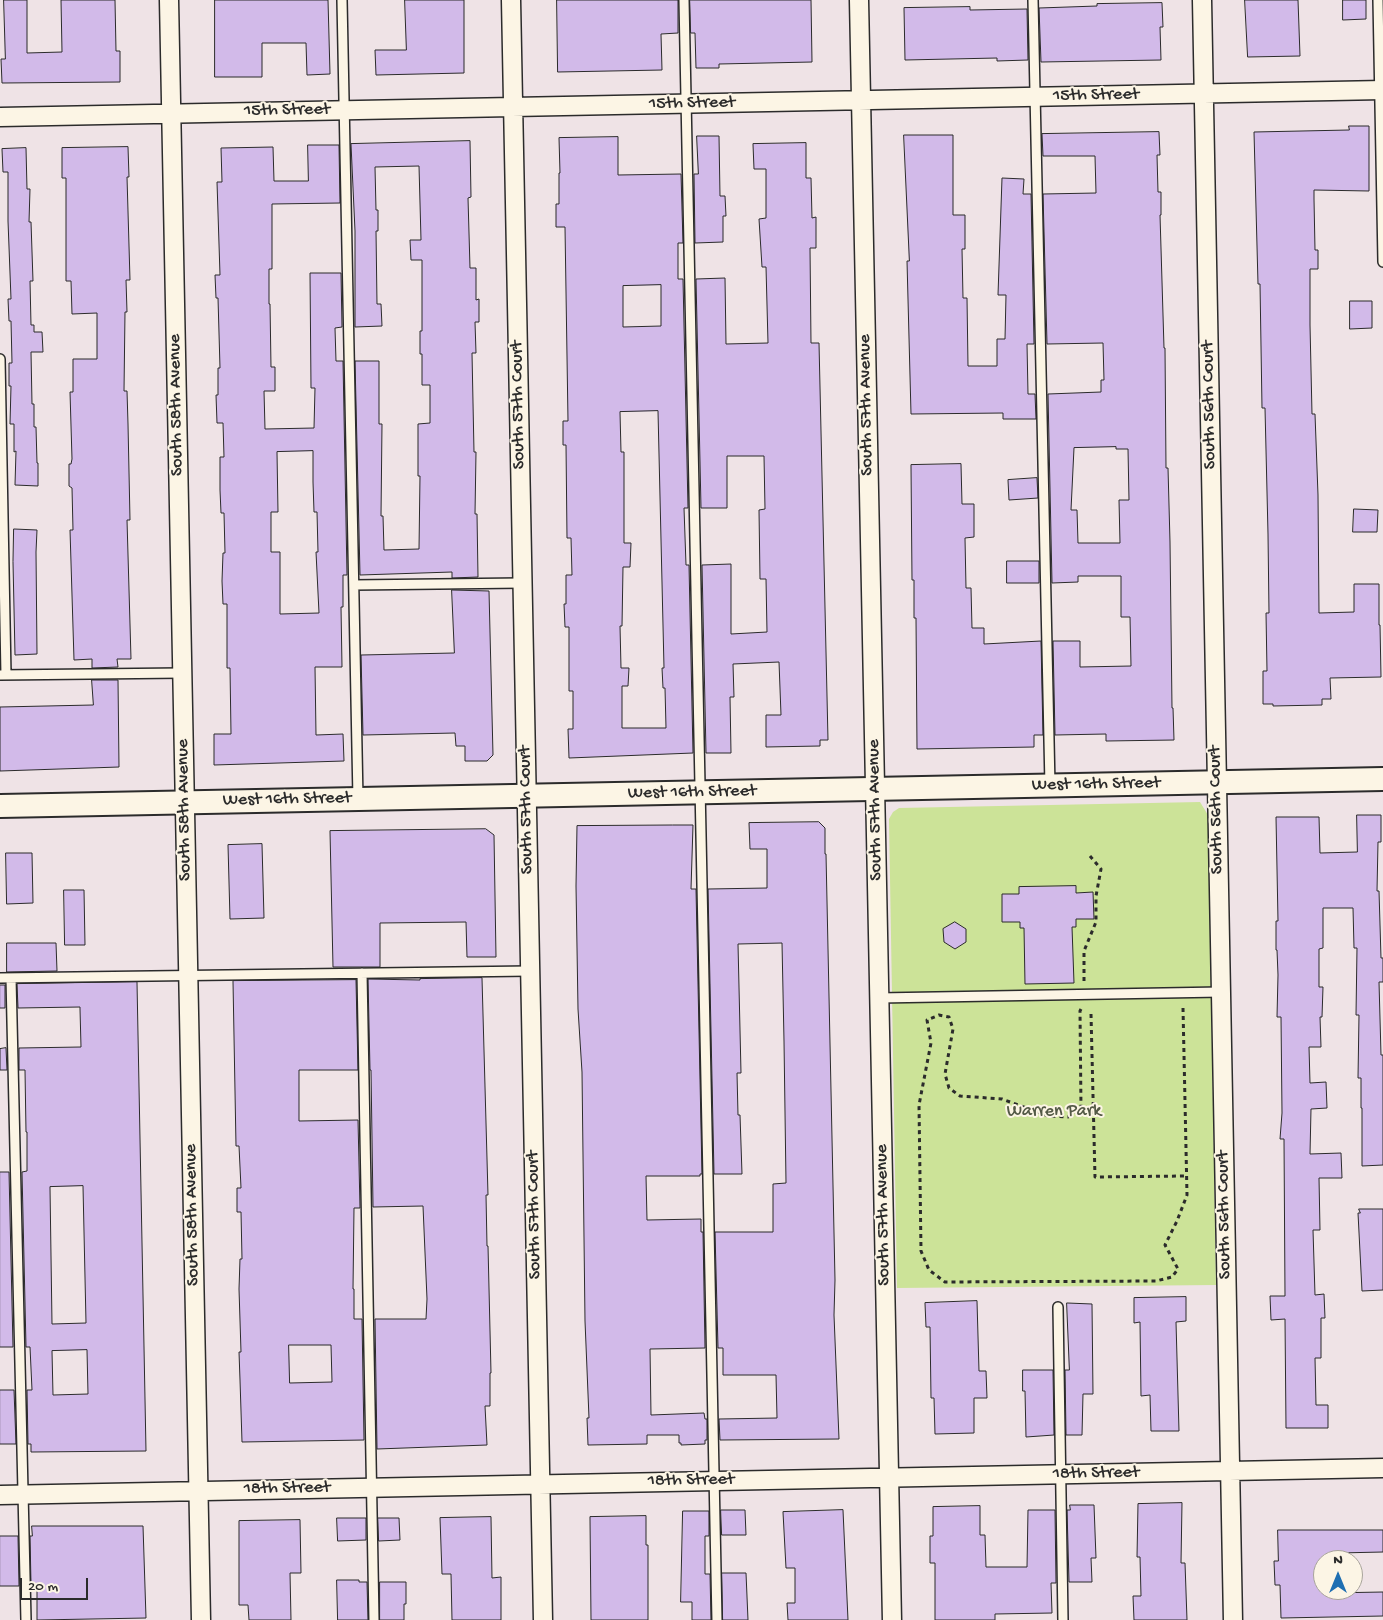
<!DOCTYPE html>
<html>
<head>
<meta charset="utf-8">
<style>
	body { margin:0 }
	#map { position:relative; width:1383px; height:1620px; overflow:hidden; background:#efe3e6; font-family:"Gochi Hand",sans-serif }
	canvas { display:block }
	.north { position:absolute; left:1313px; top:1550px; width:50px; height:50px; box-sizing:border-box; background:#fcf5e5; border:1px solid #a8a49b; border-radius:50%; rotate:0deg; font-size:14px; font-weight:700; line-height:20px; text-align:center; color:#2b2b2b }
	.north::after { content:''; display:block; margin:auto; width:18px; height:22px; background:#1f6fb2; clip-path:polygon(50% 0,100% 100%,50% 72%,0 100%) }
	.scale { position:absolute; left:20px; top:1578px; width:68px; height:22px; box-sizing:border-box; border:2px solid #2b2b2b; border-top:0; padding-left:6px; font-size:15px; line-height:18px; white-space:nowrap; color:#2b2b2b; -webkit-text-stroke:4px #fcf5e5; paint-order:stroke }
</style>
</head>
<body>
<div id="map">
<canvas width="1383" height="1620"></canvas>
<div class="north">N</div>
<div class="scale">20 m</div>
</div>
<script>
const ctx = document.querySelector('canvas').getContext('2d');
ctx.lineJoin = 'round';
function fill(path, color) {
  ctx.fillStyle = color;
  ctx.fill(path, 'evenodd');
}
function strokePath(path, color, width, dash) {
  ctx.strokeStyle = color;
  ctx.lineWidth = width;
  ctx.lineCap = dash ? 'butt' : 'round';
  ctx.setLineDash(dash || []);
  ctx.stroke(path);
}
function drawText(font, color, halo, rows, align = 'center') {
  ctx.font = font + ' "Gochi Hand",sans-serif';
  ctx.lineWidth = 4;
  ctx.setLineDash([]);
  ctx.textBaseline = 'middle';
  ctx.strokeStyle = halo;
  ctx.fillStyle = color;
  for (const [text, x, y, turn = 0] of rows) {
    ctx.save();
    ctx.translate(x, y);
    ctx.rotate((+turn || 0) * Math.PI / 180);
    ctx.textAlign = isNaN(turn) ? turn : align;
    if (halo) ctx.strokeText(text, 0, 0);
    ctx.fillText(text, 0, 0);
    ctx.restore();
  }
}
fill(new Path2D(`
	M1200 802 1208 815 1216 1285 897 1288 889 819 893 812 899 808Z`), '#cce398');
const building = new Path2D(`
	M4 0H27V53L62 52 61 0H115L116 51H120V82L2 83 1 59H5Z
	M215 0H328L330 74 307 75 306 43H262V77H215Z
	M405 0H464V73L376 75 375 50H406Z
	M557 0H678V33L661 34 662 70 558 72Z
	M690 0H811L812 62 719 64V68H696L695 33H691Z
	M1245 0H1298L1300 56 1248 57Z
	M1343 0H1366V19L1343 20Z
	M1162 3 1163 27H1160L1161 60 1041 62 1039 8 1097 6V4Z
	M970 7V10L1027 9 1028 60 997 61V58L905 60 904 8Z
	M1349 126H1369V191L1314 190V199L1315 250H1318V269H1310V325L1312 414H1315L1318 495 1319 613 1354 612V584H1379V625H1380L1381 677 1330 678 1331 699H1322V705L1273 706V704H1263V671H1267L1266 613H1269L1268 534 1265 408H1262L1260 284H1258L1254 132 1349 130Z
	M1159 132 1160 155H1157L1158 192H1161V215H1160L1164 348H1165L1166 468H1168L1170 542 1172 708H1173L1174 740 1106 741V734L1055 735 1053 641H1080V667L1131 666 1130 617H1121V576H1078V582L1052 583 1048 394 1101 392V380H1104L1103 343 1047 344 1043 194 1096 193 1095 156H1043L1042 134ZM1116 447V449H1128L1129 500H1119L1120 543H1078L1077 510H1071L1074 448Z
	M904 135H953V215H965V249H962L963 298H967L968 366H997V339H1005L1006 295H998L1002 178 1024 179 1023 194H1031L1034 344H1027L1028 394H1035L1036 419H1003V413L911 414 907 261H909Z
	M697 136H719L720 196H725L726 216H723V242L695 243 694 174H698Z
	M618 137V175L681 174 683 243H678V279H683L688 508H684L686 565H689L693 753 569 758 568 729H573V691H569V627H565L564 604H566V575H572L571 538H567L566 445H563V421H568L565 227H556V204H559V173H560L559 138ZM661 285V326L623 327V286ZM658 411 664 668H662L663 688H665L666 728H622V686H628L629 668H621L620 626H622L623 567H630L631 543H624V452H621L620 412Z
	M470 141 471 197 468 198 470 268H476V300L479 299V322H475L476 353H472L474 452H476L475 514H477L478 577 452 578V572L360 575 355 361H379V424H382L381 516H383L384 550 419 549 420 476H418V424L430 423V385H422V354H420V331H422V260H411L410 240H421L419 166 375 167 376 210H378V231H376L377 304H381L382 326 355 327V231L351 144Z
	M806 143V178H811L812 218 816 217V248H810L811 343H819L828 740H820V746L766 747V715H781L779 662 733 664 734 697H730L731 753H706L702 565 731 564V634L767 632 766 579H760L759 510 765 509 764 456H727V508H701L696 279 725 278 726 344 768 343 766 267H762L759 219 766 218V169H754L753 144Z
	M308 145H339L340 203 272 204V269H269V304H270L271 367H275V391H264L265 429 314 428 315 388H311L310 273H341L342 327 335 328 336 361H343L347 575H343V607H341L342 667H315L316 735 343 734 344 761 214 765V734H231L230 668H227V604H223L222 581 223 553H225L224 513H221L220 490V457H224L223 423H217L216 395H218V368H220L218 298H216L215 275H220L217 182H222L221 148 273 147 274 181H308ZM313 451V482L314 512H317L318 552H316L319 613 280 614V552H271V512H278L277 452Z
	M128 147 129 177H127L130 280H126L127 312H125L124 391H127L128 424 130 520H127L131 659H117L118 667 92 668V659L74 660 70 530H73L72 488 69 486V464H71L72 459 70 392H73V359H97V313L72 314 71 281H66V178H62V148Z
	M26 148 27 189H30L29 222H31L33 281H30L31 325H34V332H42L43 352H31L32 404H34V427H36L37 463H38V486L15 485 16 451 14 452V424H10L11 386H9V363H12L11 321H9L8 299H11L8 221V172H3L2 149Z
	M1350 301H1372V328L1350 329Z
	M961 464 962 504H974V537L965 538 966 588H971L972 628H984V644L1041 641 1043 735H1034V747L917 749 916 618H914V580H912L911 465Z
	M1037 478 1038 498 1009 500 1008 480Z
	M1354 509 1378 510 1377 532H1353Z
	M14 529 37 530 36 552 37 654 15 655 13 562Z
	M1007 561H1039V583H1007Z
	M452 590 489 591 493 755 487 761H465V746H456L455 733 363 735 361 655 454 653Z
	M92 680H118L119 767 0 771V707L93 705Z
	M1357 815H1381V842H1378L1377 891H1379L1381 958H1383V982H1379L1381 1055H1383V1165L1362 1166V1108H1361V1078H1358L1359 1015H1356L1357 948H1354L1353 908H1323V948L1319 949V987H1323L1322 1017H1320L1321 1047H1309L1310 1083 1326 1082 1327 1108 1311 1109 1310 1154 1341 1153 1342 1178H1319L1320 1230H1313L1315 1295 1324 1294 1325 1318H1321V1358H1315L1316 1405H1328V1428H1286L1285 1319 1271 1320 1270 1296H1285L1284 1139H1280L1282 1113 1281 1017H1277L1278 975 1277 950H1276V921H1278L1276 817H1319L1320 853 1357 852Z
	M819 822 825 828V854H826L835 1280 834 1315 839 1439 720 1440 719 1419 777 1418 776 1375H723V1348H718L715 1232H773V1184L786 1183 784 1041 782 943 738 944 741 1073H737L738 1115H740L742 1174H714L708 889 767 888V849H750L749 823Z
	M673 825H693L691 889H696L702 1174H700V1176H646L647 1220 701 1219V1232H703L705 1348 650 1349 651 1415 704 1413 705 1419H707V1440H705V1444L681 1445V1443H679V1435H647V1444L588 1445 587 1418H589L585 1321 582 1072 578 1009 576 886 577 826Z
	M486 829 494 835 496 957H467L466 922 380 923V967H333L330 831Z
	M262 844 264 918 230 919 228 845Z
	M6 853H32L33 903 7 904Z
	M1076 886V893L1093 892 1094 919H1076V927H1072L1074 983 1025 984 1024 928H1020V922H1002V894H1019V887Z
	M64 890H84L85 945H65Z
	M955 922 966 929V942L955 949 944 942 943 929Z
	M7 943H56L57 971 7 972Z
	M482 978 488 1195H486L487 1246H488L491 1373H490V1406H485L487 1445 377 1449 375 1319H426L427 1299 423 1206 373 1207 371 1070H370L368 979 420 980V979Z
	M356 980 358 1070H299V1121L358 1120 360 1208H354L353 1289H354V1319H362L364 1440 242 1442 240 1380 239 1352H241L239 1289 240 1259H242L241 1212H237V1188H241L239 1146H236L233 981ZM289 1345H331L332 1382 290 1383Z
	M137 982 146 1451 31 1452V1444H28L27 1390H32L30 1347H26L22 1172 27 1171V1132H26L25 1070H19V1048L81 1047 80 1009V1007L18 1008 17 984ZM83 1186 86 1323 52 1324 50 1187ZM87 1350 88 1394 53 1395 52 1351Z
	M0 985H5V1008H0Z
	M6 1048 7 1070H0V1049Z
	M0 1172H9L13 1347H0Z
	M1359 1209H1383V1290L1362 1291 1358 1213H1360Z
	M1186 1297V1321L1176 1322 1179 1431H1151L1150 1395 1141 1396 1140 1322 1134 1323V1298Z
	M977 1301 979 1371H986L987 1398H974V1433L935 1434 934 1398H931L930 1327H926L925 1303Z
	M1067 1303 1092 1304 1093 1394H1083L1082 1435H1066L1065 1370H1069Z
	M1023 1370H1053L1054 1435 1026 1437 1025 1391H1023Z
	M0 1390H14L16 1444H0Z
	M1182 1503 1181 1563H1185L1187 1620H1134L1133 1596H1141L1140 1557H1137L1138 1504Z
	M1070 1505H1094L1096 1558H1091L1092 1582H1069L1067 1510H1070Z
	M980 1506V1535H985L986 1567H1027L1028 1510H1055L1056 1583H1051L1052 1613 995 1614V1620H935V1563H930V1536H933V1507Z
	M721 1510H745L746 1535H722Z
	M843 1510 848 1620H788L787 1603H795V1568H786L783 1512Z
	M683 1511H709V1536H705V1574H710L711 1620H692V1602H681Z
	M646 1516V1545H648V1620H591L590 1517Z
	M491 1517 492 1578 501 1577V1620H452L451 1574H442L440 1518Z
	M337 1518H366V1540L338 1541Z
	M378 1518H399L400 1540 379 1541Z
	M300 1520 301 1573H290L291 1620H249L248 1605H239V1521Z
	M32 1526H143L146 1618 37 1620V1586L31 1585 30 1536H32Z
	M1278 1530H1383V1552L1338 1553V1557L1327 1558V1560H1323V1590H1328V1593L1383 1592V1616L1281 1618 1280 1585H1275L1274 1561H1278Z
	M0 1536H18L19 1586H0Z
	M722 1573H746L748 1620H723Z
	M337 1580H359V1582H367L368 1620H338Z
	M380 1582H406V1604H404V1620H380Z`);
fill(building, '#d2bae9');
strokePath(building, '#2b2b2b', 1);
const service = new Path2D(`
	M342 0 358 799
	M684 0 717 1620
	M1033 0 1050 786
	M1378 0 1383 262
	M0 359 6 675
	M354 585 522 583
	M0 675 182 673
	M362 973 374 1620
	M0 978 530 971
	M11 978 26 1620
	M879 998 1221 992
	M1058 1307 1063 1620`);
const minor = new Path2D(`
	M169 0 201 1620
	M511 0 543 1620
	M859 0 892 1620
	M1202 0 1233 1620
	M0 117 1383 90
	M0 1495 1383 1468`);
const tertiary = new Path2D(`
	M0 806 1383 779`);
strokePath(service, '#2b2b2b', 12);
strokePath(minor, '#2b2b2b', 21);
strokePath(tertiary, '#2b2b2b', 26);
strokePath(new Path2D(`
	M1084 981V951L1096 922V896L1101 869 1090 856
	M1081 1009 1080 1011 1081 1109 1068 1117 1048 1116 1002 1099 960 1096 949 1088 945 1074 953 1029 949 1017 939 1015 927 1020 931 1043 919 1105 921 1251 929 1270 945 1282 1156 1281 1172 1277 1178 1269 1165 1245 1177 1221 1187 1195 1183 1008
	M1091 1014 1095 1177 1186 1176`), '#2b2b2b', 3, [4, 4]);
strokePath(service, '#fcf5e5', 9);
strokePath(minor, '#fcf5e5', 18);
strokePath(tertiary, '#fcf5e5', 22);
drawText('18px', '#2b2b2b', '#fcf5e5', [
	["15th Street",1096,96,-1],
	["15th Street",692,104,-1],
	["15th Street",287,111,-1],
	["South 58th Avenue",177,405,-91],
	["South 57th Court",519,405,-91],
	["South 57th Avenue",867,405,-91],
	["South 56th Court",1210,405,-91],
	["West 16th Street",1096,785,-1],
	["West 16th Street",692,793,-1],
	["West 16th Street",287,800,-1],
	["South 58th Avenue",185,810,-91],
	["South 57th Court",527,810,-91],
	["South 57th Avenue",876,810,-91],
	["South 56th Court",1217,810,-91],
	["South 58th Avenue",193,1215,-91],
	["South 57th Court",535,1215,-91],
	["South 57th Avenue",884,1215,-91],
	["South 56th Court",1225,1215,-91],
	["18th Street",1096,1474,-1],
	["18th Street",691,1481,-1],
	["18th Street",287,1489,-1]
]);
drawText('18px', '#535946', '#fcf5e5', [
	["Warren Park",1054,1112]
]);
</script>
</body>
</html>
